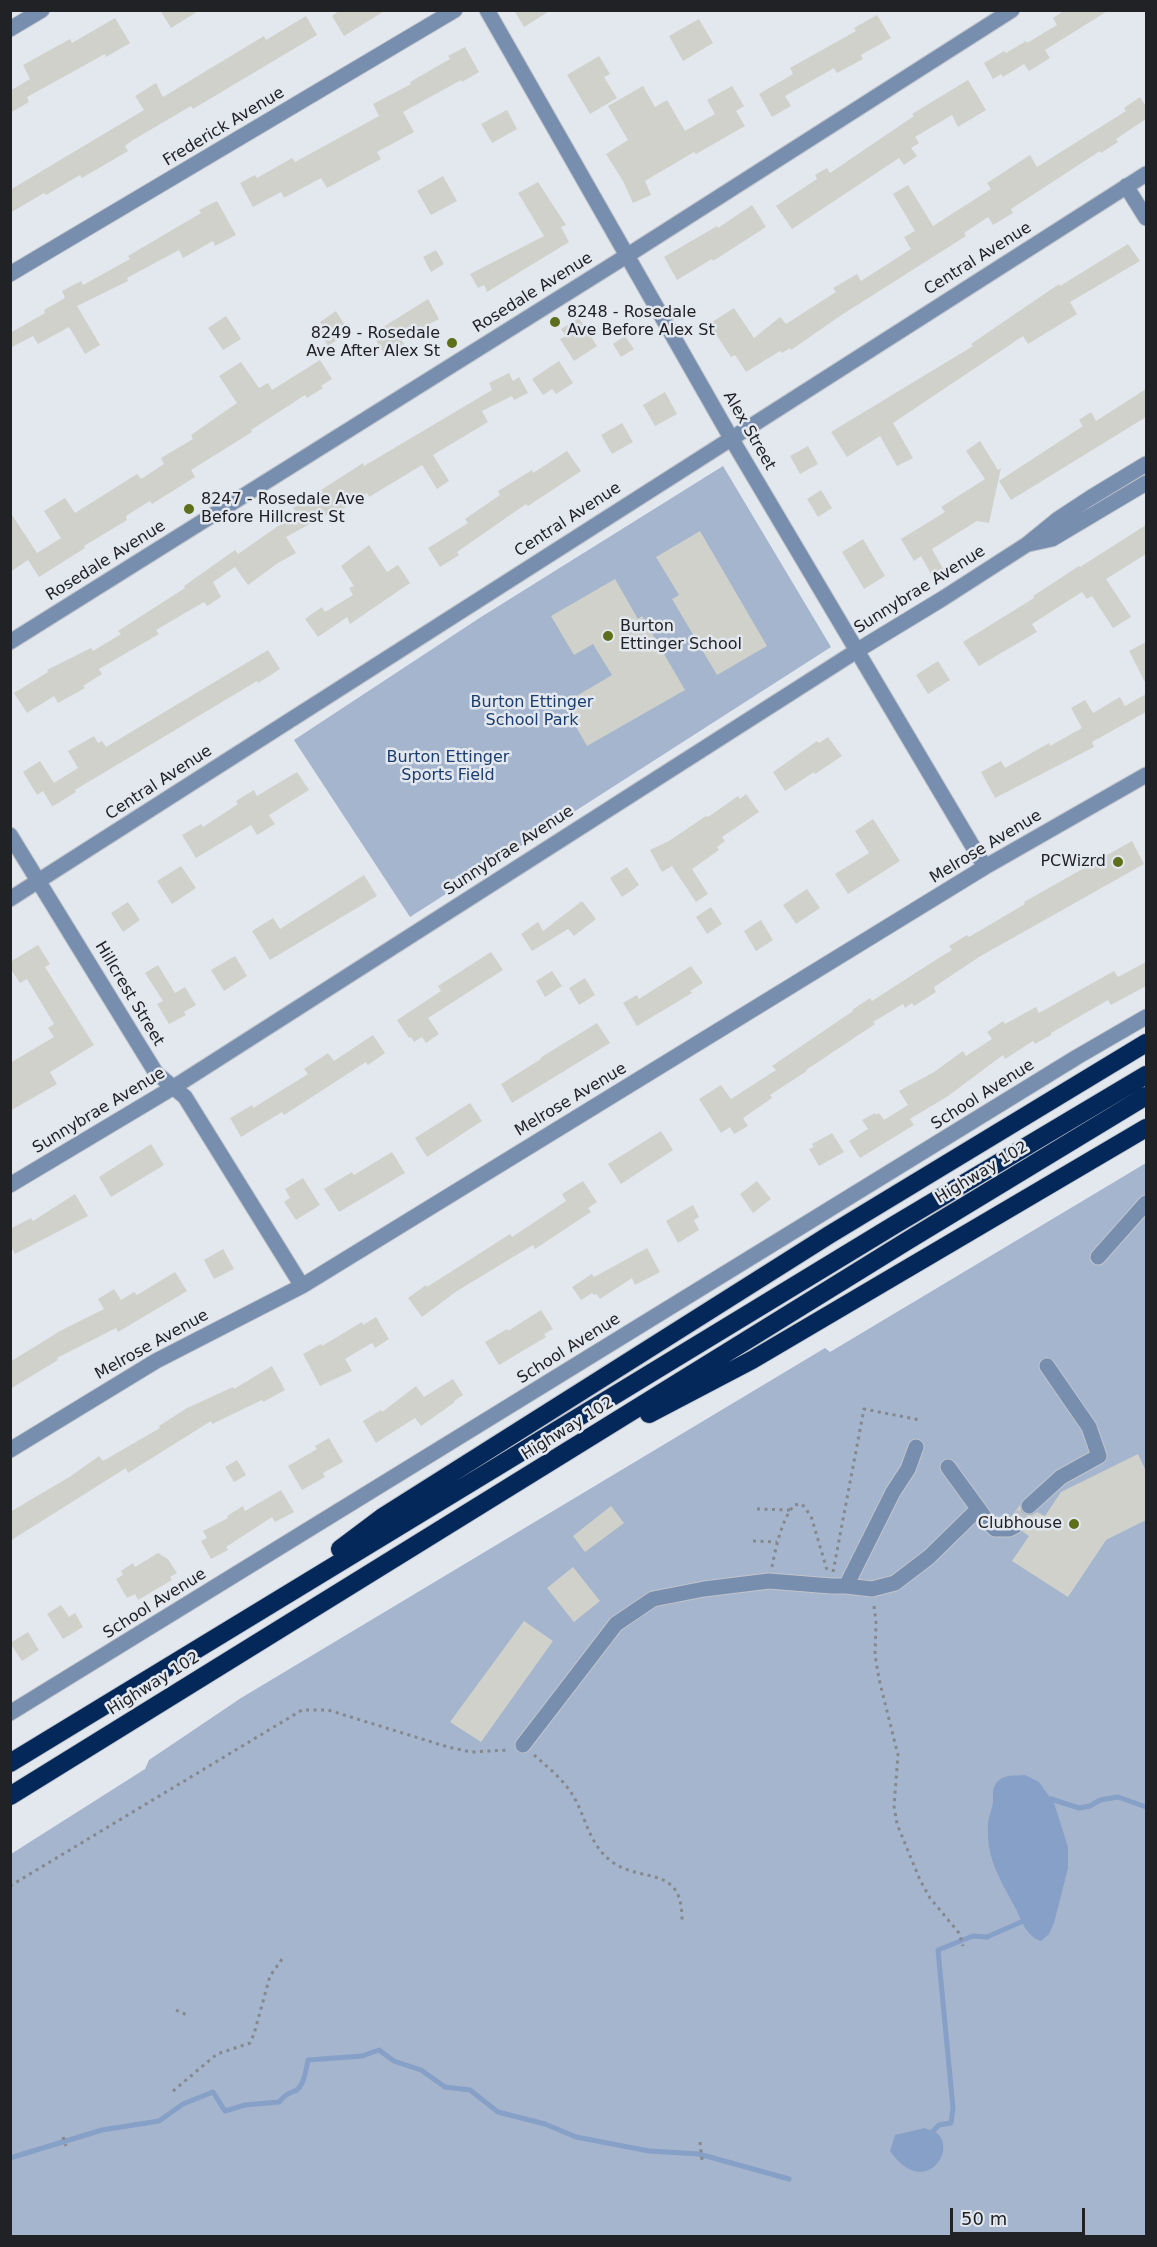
<!DOCTYPE html>
<html>
<head>
<meta charset="utf-8">
<style>
	body { margin:0 }
	#map { position:relative; width:1157px; height:2247px; overflow:hidden; background:#e3e8ef; font-family:"DejaVu Sans",sans-serif }
	canvas { display:block }
	.frame { position:absolute; inset:0; border:12px solid #212225; pointer-events:none }
	.scale { position:absolute; left:950px; top:2208px; width:135px; height:27px; box-sizing:border-box; border:3px solid #212225; border-top:0; padding-left:8px; font-size:18px; line-height:21px; white-space:nowrap; color:#212225; -webkit-text-stroke:4px #e3e8ef; paint-order:stroke }
</style>
</head>
<body>
<div id="map">
<canvas width="1157" height="2247"></canvas>
<div class="frame"></div>
<div class="scale">50 m</div>
</div>
<script>
const ctx = document.querySelector('canvas').getContext('2d');
ctx.lineJoin = 'round';
function fill(path, color) {
  ctx.fillStyle = color;
  ctx.fill(path, 'evenodd');
}
function strokePath(path, color, width, dash) {
  ctx.strokeStyle = color;
  ctx.lineWidth = width;
  ctx.lineCap = dash ? 'butt' : 'round';
  ctx.setLineDash(dash || []);
  ctx.stroke(path);
}
function drawText(font, color, halo, rows, align = 'center') {
  ctx.font = font + ' "DejaVu Sans",sans-serif';
  ctx.lineWidth = 5;
  ctx.setLineDash([]);
  ctx.textBaseline = 'middle';
  ctx.strokeStyle = halo;
  ctx.fillStyle = color;
  for (const [text, x, y, turn = 0] of rows) {
    ctx.save();
    ctx.translate(x, y);
    ctx.rotate((+turn || 0) * Math.PI / 180);
    ctx.textAlign = isNaN(turn) ? turn : align;
    if (halo) ctx.strokeText(text, 0, 0);
    ctx.fillText(text, 0, 0);
    ctx.restore();
  }
}
fill(new Path2D(`
	M723 466 831 647 410 917 294 740 481 617Z
	M1146 1163V2236H11V1854L145 1769 149 1760 241 1698 825 1348 830 1352Z`), '#a5b5cd');
fill(new Path2D(`
	M1025 1775 1039 1782 1054 1803 1068 1847V1868L1054 1923 1049 1934 1041 1941C1026 1936 1022 1921 1016 1909 1001 1881 986 1859 988 1825 988 1818 992 1810 993 1802 993 1794 992 1787 998 1781 1005 1774 1016 1776 1025 1775Z
	M925 2128C929 2130 935 2131 938 2134 957 2153 922 2198 890 2151L895 2135Z`), '#87a0c7');
strokePath(new Path2D(`
	M1051 1799 1079 1808 1090 1806 1100 1800 1118 1797 1146 1807
	M930 2134 939 2125 951 2123 953 2108 938 1950 973 1936 987 1937 1021 1922
	M10 2158 102 2130 159 2121 183 2104 213 2092 225 2111 245 2105 279 2102C285 2095 287 2094 295 2091 304 2087 306 2069 308 2060L362 2056 379 2050 394 2061 421 2070 445 2087 470 2090 498 2112 545 2124 576 2137 649 2151 699 2154 789 2179`), '#87a0c7', 5);
fill(new Path2D(`
	M160 10H200L171 28Z
	M340 10H386L344 36 332 16Z
	M514 10H551L524 27Z
	M1065 10H1109L1045 50 1050 58 1029 71 1024 64 1003 77 1001 74 993 79 984 63 1004 51 1006 53 1026 41 1027 43 1057 25 1053 18Z
	M877 15 891 38 861 55 863 59 837 73 834 68 785 96 791 106 772 117 759 94 793 74 790 68 856 31 854 28Z
	M306 16 317 35 193 109 191 106 133 140 125 146 128 151 82 178 80 175 46 195 44 193 10 213V190L144 110 135 96 156 83 163 97 264 36 266 40Z
	M115 18 130 43 106 57 105 54 27 97 29 102 10 113V91L30 79 23 65 70 39 72 43Z
	M699 19 713 43 683 61 669 36Z
	M465 47 479 72 462 82 461 80 403 112 414 132 377 152 381 159 327 188 321 178 284 198 281 192 253 207 240 183 255 175 257 178 292 158 295 162 379 116 373 104 411 84 410 82 450 59 448 56Z
	M599 56 610 74 604 77 617 98 590 114 567 75Z
	M968 80 986 110 958 127 952 115 915 137 919 143 911 148 917 156 904 165 899 158 792 229 776 206 817 179 815 175 827 168 830 173 914 116 912 114Z
	M643 86 655 107 667 100 685 131 715 114 707 100 732 86 744 106 736 111 745 126 696 154 694 152 645 181 651 195 633 203 623 181 606 154 628 140 608 106Z
	M1140 97 1146 106V119L1116 139 1118 142 1101 153 1100 151 1011 209 1013 213 993 225 988 217 964 233 966 236 840 316 791 350 790 348 782 353 780 351 746 372 735 355 731 357 709 324 734 308 754 338 780 317 786 324 836 292 833 288 857 274 861 281 911 249 904 237 915 231 893 194 908 185 933 226 991 189 987 183 1030 155 1037 167 1126 111 1124 108Z
	M507 110 517 129 492 143 481 124Z
	M443 176 457 201 431 215 417 191Z
	M538 182 566 225 561 227 569 242 487 292 484 285 478 288 470 274 544 236 518 193Z
	M217 201 236 235 215 246 213 241 183 258 179 250 127 278 128 281 77 306 100 345 85 354 69 327 38 344 33 336 10 348V333L45 313 44 310 65 298 62 291 81 281 83 285 130 259 128 256 201 213 199 210Z
	M752 205 766 227 713 261 712 259 677 280 664 257 717 226 718 228Z
	M1128 244 1140 261 1070 302 1077 314 1028 344 1023 336 893 423 913 458 897 466 880 436 847 457 831 432 973 346 971 344 1059 284 1060 286Z
	M436 250 444 264 431 272 423 257Z
	M428 299 439 319 401 339 404 344 385 355 372 334Z
	M336 311 349 332 328 346 319 332 324 329 320 322Z
	M226 316 241 339 223 350 208 328Z
	M579 318 597 346 574 361 560 339 566 336 561 329Z
	M625 336 634 349 621 357 613 344Z
	M320 360 332 379 321 386 323 388 307 398 305 395 251 430 252 432 191 470 195 477 152 504 150 501 126 516 127 520 84 546 85 548 39 577 28 560 10 572V512L37 553 61 538 44 511 65 498 75 513 137 474 141 479 164 464 161 458 193 439 191 435 237 403 219 376 241 362 259 388 268 383 272 390Z
	M559 361 573 383 556 394 552 389 543 395 532 379Z
	M509 373 513 381 519 377 528 393 514 400 512 396 482 411 488 422 433 455 449 481 437 489 422 465 369 497 367 493 331 517 328 514 286 537 296 553 278 563 248 585 235 567 213 582 221 597 207 606 204 602 156 630 159 634 99 669 102 674 83 686 85 688 58 703 54 696 27 713 14 693 48 672 47 670 91 648 93 651 121 634 118 631 185 588 184 586 235 550 238 554 291 517 290 515 296 512 293 508 323 492 321 490 363 463 364 466 492 390 489 383Z
	M1146 389V417L1011 500 999 481 1083 426 1079 420 1091 412 1096 421Z
	M665 392 677 414 655 426 643 405Z
	M622 423 633 442 612 454 601 435Z
	M980 441 998 470 1001 468 989 523 977 521 932 549 947 576 936 583 921 556 914 561 901 539 945 512 941 507 985 479 966 451Z
	M808 446 818 464 800 474 790 456Z
	M567 451 581 471 528 506 526 504 457 552 459 555 440 567 428 548 468 523 465 519 500 495 498 491 532 470 533 473Z
	M821 490 832 508 818 517 807 499Z
	M1146 525V554L1106 579 1131 617 1113 628 1092 596 1087 599 1082 592 1032 624 1037 632 979 666 963 642 1034 598 1033 596 1079 566 1080 567Z
	M700 531 767 646 717 675 672 599 679 595 656 557Z
	M863 539 885 576 864 589 842 552Z
	M369 545 387 572 398 565 410 583 350 624 347 617 318 637 305 619 322 607 325 612 353 595 349 588 354 586 341 566Z
	M615 579 638 619 642 616 685 690 587 746 563 704 612 675 593 644 574 655 551 616Z
	M1146 642V684L1129 651Z
	M268 650 280 669 258 683 257 681 75 790 76 792 55 805 52 806 43 791 37 795 23 772 40 761 54 783 78 768 68 751 94 736 98 743 102 741 106 747Z
	M938 661 950 680 928 694 916 675Z
	M1146 694V712L1092 742 1094 747 995 798 981 772 1001 761 1005 768 1049 743 1050 746 1082 728 1071 708 1085 700 1093 713 1120 697 1125 706Z
	M828 737 842 756 815 774 814 772 785 791 773 772 817 741 819 743Z
	M297 772 309 790 269 815 275 824 257 835 251 825 196 858 182 835 201 824 203 827 238 804 236 801 254 790 257 796Z
	M746 794 759 812 722 837 725 841 717 847 719 850 692 869 708 894 696 902 672 866 662 872 650 850 669 841 706 816 708 817 738 796 740 799Z
	M873 819 900 861 848 894 835 874 869 853 855 831Z
	M1132 841 1144 864 979 957 934 987 936 992 914 1006 912 1003 905 1008 903 1004 873 1022 875 1024 806 1070 807 1071 770 1095 772 1098 743 1118 748 1126 734 1134 730 1127 721 1133 699 1099 721 1085 731 1099 776 1070 772 1066 853 1011 852 1010 870 998 872 1001 934 961 952 950 949 946 967 935 969 937 1025 904 1024 902Z
	M181 866 196 888 172 904 157 881Z
	M627 867 639 885 622 897 610 878Z
	M364 875 377 896 270 960 252 931 273 918 280 929Z
	M807 889 820 908 796 924 783 905Z
	M582 901 596 919 574 936 568 929 532 951 521 934 538 922 543 931Z
	M128 902 140 920 123 932 111 913Z
	M711 907 722 924 707 934 696 917Z
	M761 920 773 940 756 951 744 931Z
	M38 945 50 964 45 967 94 1045 50 1072 57 1084 10 1111V1063L54 1037 48 1028 54 1024 27 979 20 983 10 968V962Z
	M491 952 503 970 428 1018 439 1034 426 1043 422 1037 414 1042 411 1037 409 1038 397 1020 441 991 438 986Z
	M235 956 247 976 224 991 211 970Z
	M1146 962V986L1111 1005 1108 1000 1051 1033V1035L1035 1044 1033 1041 1005 1059 1003 1055 948 1096 910 1119 914 1125 860 1158 849 1141 868 1129 862 1120 875 1113 876 1115 879 1113 884 1120 908 1105 899 1091 934 1072 963 1051 966 1056 992 1039 987 1032 1003 1021 1005 1024 1036 1007 1039 1013 1114 971 1118 977Z
	M158 965 175 993 185 987 196 1005 184 1012 186 1015 169 1024 157 1004 163 1001 145 973Z
	M691 966 703 983 690 991 692 993 637 1026 623 1003 637 995 639 999Z
	M552 971 562 986 545 997 536 981Z
	M585 978 595 995 579 1005 569 988Z
	M597 1023 610 1043 512 1103 501 1084 541 1059 540 1058Z
	M373 1035 385 1053 368 1065 366 1062 284 1115 282 1112 241 1137 230 1118 252 1105 253 1108 308 1074 304 1069 328 1053 334 1061Z
	M470 1103 482 1121 427 1157 415 1138Z
	M661 1131 673 1150 621 1184 608 1164Z
	M832 1133 844 1152 819 1166 809 1149 814 1147 812 1144Z
	M151 1144 164 1165 111 1197 99 1177Z
	M392 1152 405 1173 339 1212 324 1189 352 1172 354 1175Z
	M303 1178 320 1205 296 1220 284 1202 290 1198 285 1189Z
	M583 1181 597 1202 588 1208 591 1212 535 1249 533 1245 457 1291 422 1317 408 1298 426 1285 427 1287 510 1234 512 1237 566 1201 562 1194Z
	M757 1181 771 1199 753 1213 740 1194Z
	M75 1194 88 1216 15 1254 10 1245V1229L31 1218 33 1221Z
	M693 1205 699 1217 694 1220 699 1230 678 1243 666 1221Z
	M647 1248 660 1272 635 1285 632 1278 600 1299 597 1294 594 1295 592 1293 581 1300 572 1287 592 1274 594 1277Z
	M223 1249 234 1269 214 1279 204 1260Z
	M175 1272 187 1291 118 1332 116 1328 57 1358 58 1360 10 1389V1362L60 1331 104 1309 98 1299 114 1289 121 1300 134 1292 137 1295Z
	M541 1310 553 1329 544 1334 546 1337 499 1365 485 1342 507 1329 508 1331Z
	M376 1317 389 1339 375 1348 372 1343 345 1359 352 1371 320 1386 303 1354 321 1344 322 1346 362 1322 363 1325Z
	M272 1366 285 1390 263 1402 262 1400 212 1424 211 1421 128 1473 126 1468 10 1541V1512L71 1476 99 1456 103 1461 160 1428 159 1426 187 1408 233 1387 234 1389Z
	M453 1379 463 1395 454 1401 455 1402 421 1426 415 1418 376 1443 363 1421 381 1410 382 1412 416 1386 424 1397Z
	M329 1438 343 1462 323 1473 325 1477 302 1490 288 1466 317 1449 315 1446Z
	M1138 1454 1146 1471V1520L1106 1540 1068 1597 1012 1561 1029 1536 1023 1532 1025 1526 1021 1518 1011 1517 1020 1505 1021 1512 1025 1515H1032L1037 1512 1045 1516 1061 1492Z
	M237 1460 246 1475 234 1482 225 1467Z
	M281 1490 294 1512 275 1522 272 1517 226 1547 228 1550 211 1559 201 1541 207 1538 203 1531 228 1518 227 1516 243 1506 245 1511Z
	M611 1506 624 1523 585 1552 573 1536Z
	M158 1553 168 1559 177 1573 170 1577 172 1580 138 1600 135 1594 127 1598 116 1579 123 1575 121 1571 133 1563 135 1567Z
	M573 1567 600 1601 574 1622 547 1588Z
	M61 1605 69 1617 75 1613 83 1627 63 1639 47 1614Z
	M524 1621 553 1641 481 1742 450 1722Z
	M28 1632 39 1650 22 1661 10 1643Z`), '#cfd1ca');
strokePath(new Path2D(`
	M1015 1526 1029 1506`), '#bcc0c7', 15, [15, 8]);
const minor = new Path2D(`
	M487 10 731 438 985 867
	M10 29 42 10
	M1126 186 1146 218
	M10 274 455 10
	M1029 544 1052 539 1146 483
	M10 642 628 255 1012 10
	M10 835 156 1073 185 1097 302 1286
	M10 899 1146 174
	M10 1185 174 1087 858 650 942 599 1026 545 1058 519 1090 498 1146 464
	M1098 1257 1146 1203
	M10 1450 156 1361 302 1286 985 867 1146 775
	M948 1467 988 1522 995 1529H1009L1015 1526
	M1029 1506 1061 1477 1099 1456 1089 1427 1047 1366
	M846 1586 893 1492 908 1469 916 1447
	M10 1713 1077 1057 1146 1017
	M523 1745 616 1624 653 1599 704 1589 769 1581 831 1586H846L872 1589 895 1583 929 1557 978 1509`);
const highway = new Path2D(`
	M649 1414 752 1360 1146 1128
	M340 1549 384 1516 829 1235 1146 1043
	M10 1763 896 1224 1146 1075
	M10 1796 907 1241 1146 1096`);
strokePath(minor, '#c0c4cb', 17);
strokePath(highway, '#c0c4cb', 20);
strokePath(new Path2D(`
	M757 1509 791 1510
	M753 1541 777 1542
	M772 1567C776 1546 781 1522 794 1505L802 1504 811 1516 827 1570
	M833 1572 864 1409 920 1420
	M874 1606 876 1622 875 1655 879 1679 898 1755 894 1806 897 1824 920 1880 930 1898 959 1933 963 1946
	M534 1755C549 1768 566 1782 575 1799 587 1822 590 1845 612 1862 644 1884 682 1864 682 1920
	M10 1886 302 1710H328L448 1747 471 1752 508 1750
	M176 2010 189 2016
	M173 2091 217 2054 250 2043 254 2034 270 1976 282 1959
	M63 2137 66 2146
	M700 2142 702 2160`), '#85888d', 3, [3, 4.5]);
strokePath(minor, '#788eaf', 15);
strokePath(highway, '#05285b', 18);
for (const [x, y, r, color] of [
	[555,322,6,"#5e6f1b"],
	[452,343,6,"#5e6f1b"],
	[189,509,6,"#5e6f1b"],
	[608,636,6,"#5e6f1b"],
	[1118,862,6,"#5e6f1b"],
	[1074,1524,6,"#5e6f1b"]
]) {
  const dot = new Path2D();
  dot.arc(x, y, r, 0, 2 * Math.PI);
  ctx.fillStyle = color;
  ctx.fill(dot);
  strokePath(dot, '#e3e8ef', 2);
}
drawText('16px', '#212225', '#e3e8ef', [
	["Frederick Avenue",224,127,-31],
	["Central Avenue",978,259,-32],
	["Rosedale Avenue",533,293,-32],
	["Alex Street",749,431,60],
	["Central Avenue",568,520,-33],
	["Rosedale Avenue",106,561,-32],
	["Sunnybrae Avenue",920,590,-32],
	["Central Avenue",159,783,-33],
	["Melrose Avenue",986,847,-31],
	["Sunnybrae Avenue",509,851,-33],
	["Hillcrest Street",129,994,59],
	["School Avenue",983,1095,-32],
	["Melrose Avenue",571,1100,-31],
	["Sunnybrae Avenue",99,1111,-31],
	["Highway 102",982,1173,-31],
	["Melrose Avenue",152,1345,-29],
	["School Avenue",569,1349,-32],
	["Highway 102",568,1429,-32],
	["School Avenue",155,1604,-32],
	["Highway 102",154,1684,-32]
]);
drawText('16px', '#212225', '#e3e8ef', [
	["8248 - Rosedale",567,313],
	["Ave Before Alex St",567,331],
	["8249 - Rosedale",440,334,"right"],
	["Ave After Alex St",440,352,"right"],
	["8247 - Rosedale Ave",201,500],
	["Before Hillcrest St",201,518],
	["Burton",620,627],
	["Ettinger School",620,645],
	["PCWizrd",1106,862,"right"],
	["Clubhouse",1062,1524,"right"]
], 'left');
drawText('16px', '#1b3c6e', '#e3e8ef', [
	["Burton Ettinger",532,703],
	["School Park",532,721],
	["Burton Ettinger",448,758],
	["Sports Field",448,776]
]);
</script>
</body>
</html>
